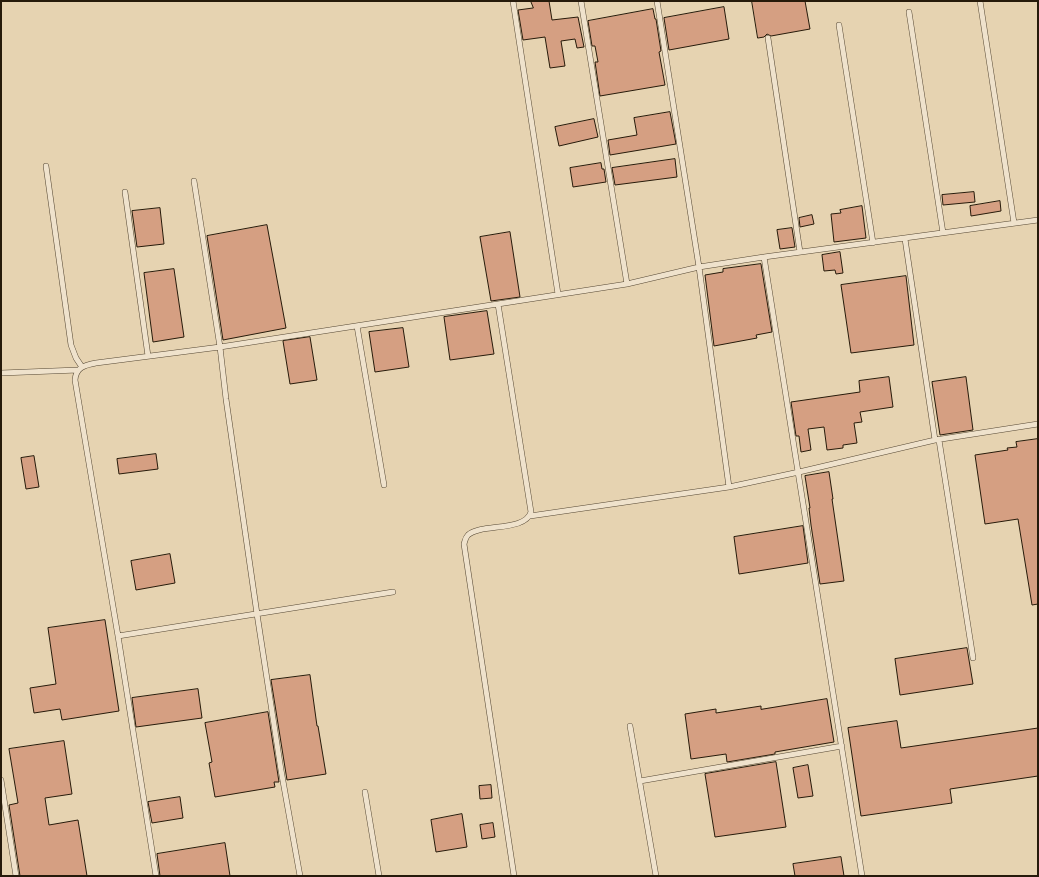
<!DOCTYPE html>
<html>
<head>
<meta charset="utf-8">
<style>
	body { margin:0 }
	#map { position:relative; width:1039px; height:877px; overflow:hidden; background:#e6d3b1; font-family:"EB Garamond",serif }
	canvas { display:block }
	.frame { position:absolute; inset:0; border:2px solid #261a0a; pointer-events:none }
</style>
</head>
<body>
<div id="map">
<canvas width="1039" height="877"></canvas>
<div class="frame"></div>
</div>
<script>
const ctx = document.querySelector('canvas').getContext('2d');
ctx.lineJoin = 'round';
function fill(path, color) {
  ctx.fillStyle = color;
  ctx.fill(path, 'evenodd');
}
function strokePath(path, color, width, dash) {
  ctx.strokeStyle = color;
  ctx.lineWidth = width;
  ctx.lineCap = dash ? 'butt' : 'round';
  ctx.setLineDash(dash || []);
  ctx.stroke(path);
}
const building = new Path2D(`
	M531 1H549L552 20 578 17 584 47 577 48 575 39 561 41 565 66 550 68 545 37 523 40 518 10 533 8Z
	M752 1H805L810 29 771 36 767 34 764 37 758 38Z
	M724 7 729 39 669 50 664 18Z
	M653 9 655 19H656L661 51 659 52 665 85 600 96 595 62H598L595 46H592L588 21Z
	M670 112 676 144 610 155 608 140 637 135 634 118Z
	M594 119 598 137 559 146 555 127Z
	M675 159 677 177 615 185 612 168Z
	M601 163 602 169H604L606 182 573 187 570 168Z
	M974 192 975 202 943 205 942 195Z
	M1000 201 1001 211 971 216 970 206Z
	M862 206 866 238 834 242 831 214 841 213 840 210Z
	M160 208 164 244 137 247 132 211Z
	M812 215 814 224 800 227 799 218Z
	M267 225 286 328 223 340 207 236Z
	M792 228 795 247 780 249 777 230Z
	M510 232 520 297 491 301 480 237Z
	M840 252 843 273 836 274 835 270 824 271 822 255Z
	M761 264 772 332 756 335 757 338 714 346 705 275 723 272V269Z
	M174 269 184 337 153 342 144 273Z
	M906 276 914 345 851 353 841 285Z
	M487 311 494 354 450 360 444 317Z
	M403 328 409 367 375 372 369 332Z
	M310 337 317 380 290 384 283 341Z
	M889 377 893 407 860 412 862 422 854 423 857 443 843 445V448L827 450 824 427 808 429 811 450 801 452 799 436H796L791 402 860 392 859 381Z
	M966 377 973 430 940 435 932 382Z
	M1038 439V604L1032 605 1018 519 985 524 975 455 1008 450 1007 448 1017 447 1016 442Z
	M156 454 158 469 119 474 117 459Z
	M34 456 39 487 26 489 21 458Z
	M829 472 833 499H832L844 581 820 584 811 525 809 508H810L805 476Z
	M803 526 808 563 739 574 734 537Z
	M170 554 175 583 136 590 131 561Z
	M105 620 119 711 62 720 60 709 34 713 30 688 56 684 48 628Z
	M967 648 973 684 900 695 895 659Z
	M310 675 317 726H318L326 774 287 780 271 680Z
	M198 689 202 718 136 727 132 698Z
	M827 699 834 742 775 752V754L727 762 726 754 691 759 685 714 716 709V713L761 706V709Z
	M268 712 279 782H274L275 787 215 797 209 763 212 762 205 723Z
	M897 721 901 748 1038 728V776L950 789 952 803 861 816 848 728Z
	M64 741 72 794 45 798 49 825 78 820 87 876H20L9 805 18 803 9 749Z
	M776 762 786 827 715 837 705 774Z
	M808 765 813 796 798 798 793 768Z
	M491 785 492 798 480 799 479 786Z
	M180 797 183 818 152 823 148 802Z
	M462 814 467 847 436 852 431 820Z
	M493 823 495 837 482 839 480 825Z
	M225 843 230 876H160L157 854Z
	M841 857 844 876H795L793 864Z`);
fill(building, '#d59f82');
strokePath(building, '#261a0a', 1);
const lane = new Path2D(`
	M513 1 558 294
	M581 1 627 284
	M980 1 1014 223
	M909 12 943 233
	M839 25 873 243
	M768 38 800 252
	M46 166 71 345 76 358 82 367
	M194 181 220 347 226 399 257 614 281 770 300 876
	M125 192 148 356
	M905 239 935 440
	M764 257 862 876
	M498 304 531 512C525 532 481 523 468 535 465 538 465 541 464 544L514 876
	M357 326 384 485
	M1 373 78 370
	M939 440 973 658
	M729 487 799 472 935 440 1038 424
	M530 516 729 487 699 267 657 1
	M118 636 393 592
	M630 726 656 876
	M1 780 16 876
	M640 781 842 746
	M365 792 379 876
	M156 876 118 636 75 380C76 367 85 365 96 363L220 347 627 284 699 267 764 257 1038 220`);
strokePath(lane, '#564834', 6);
strokePath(lane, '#efe2cc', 5);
</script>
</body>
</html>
